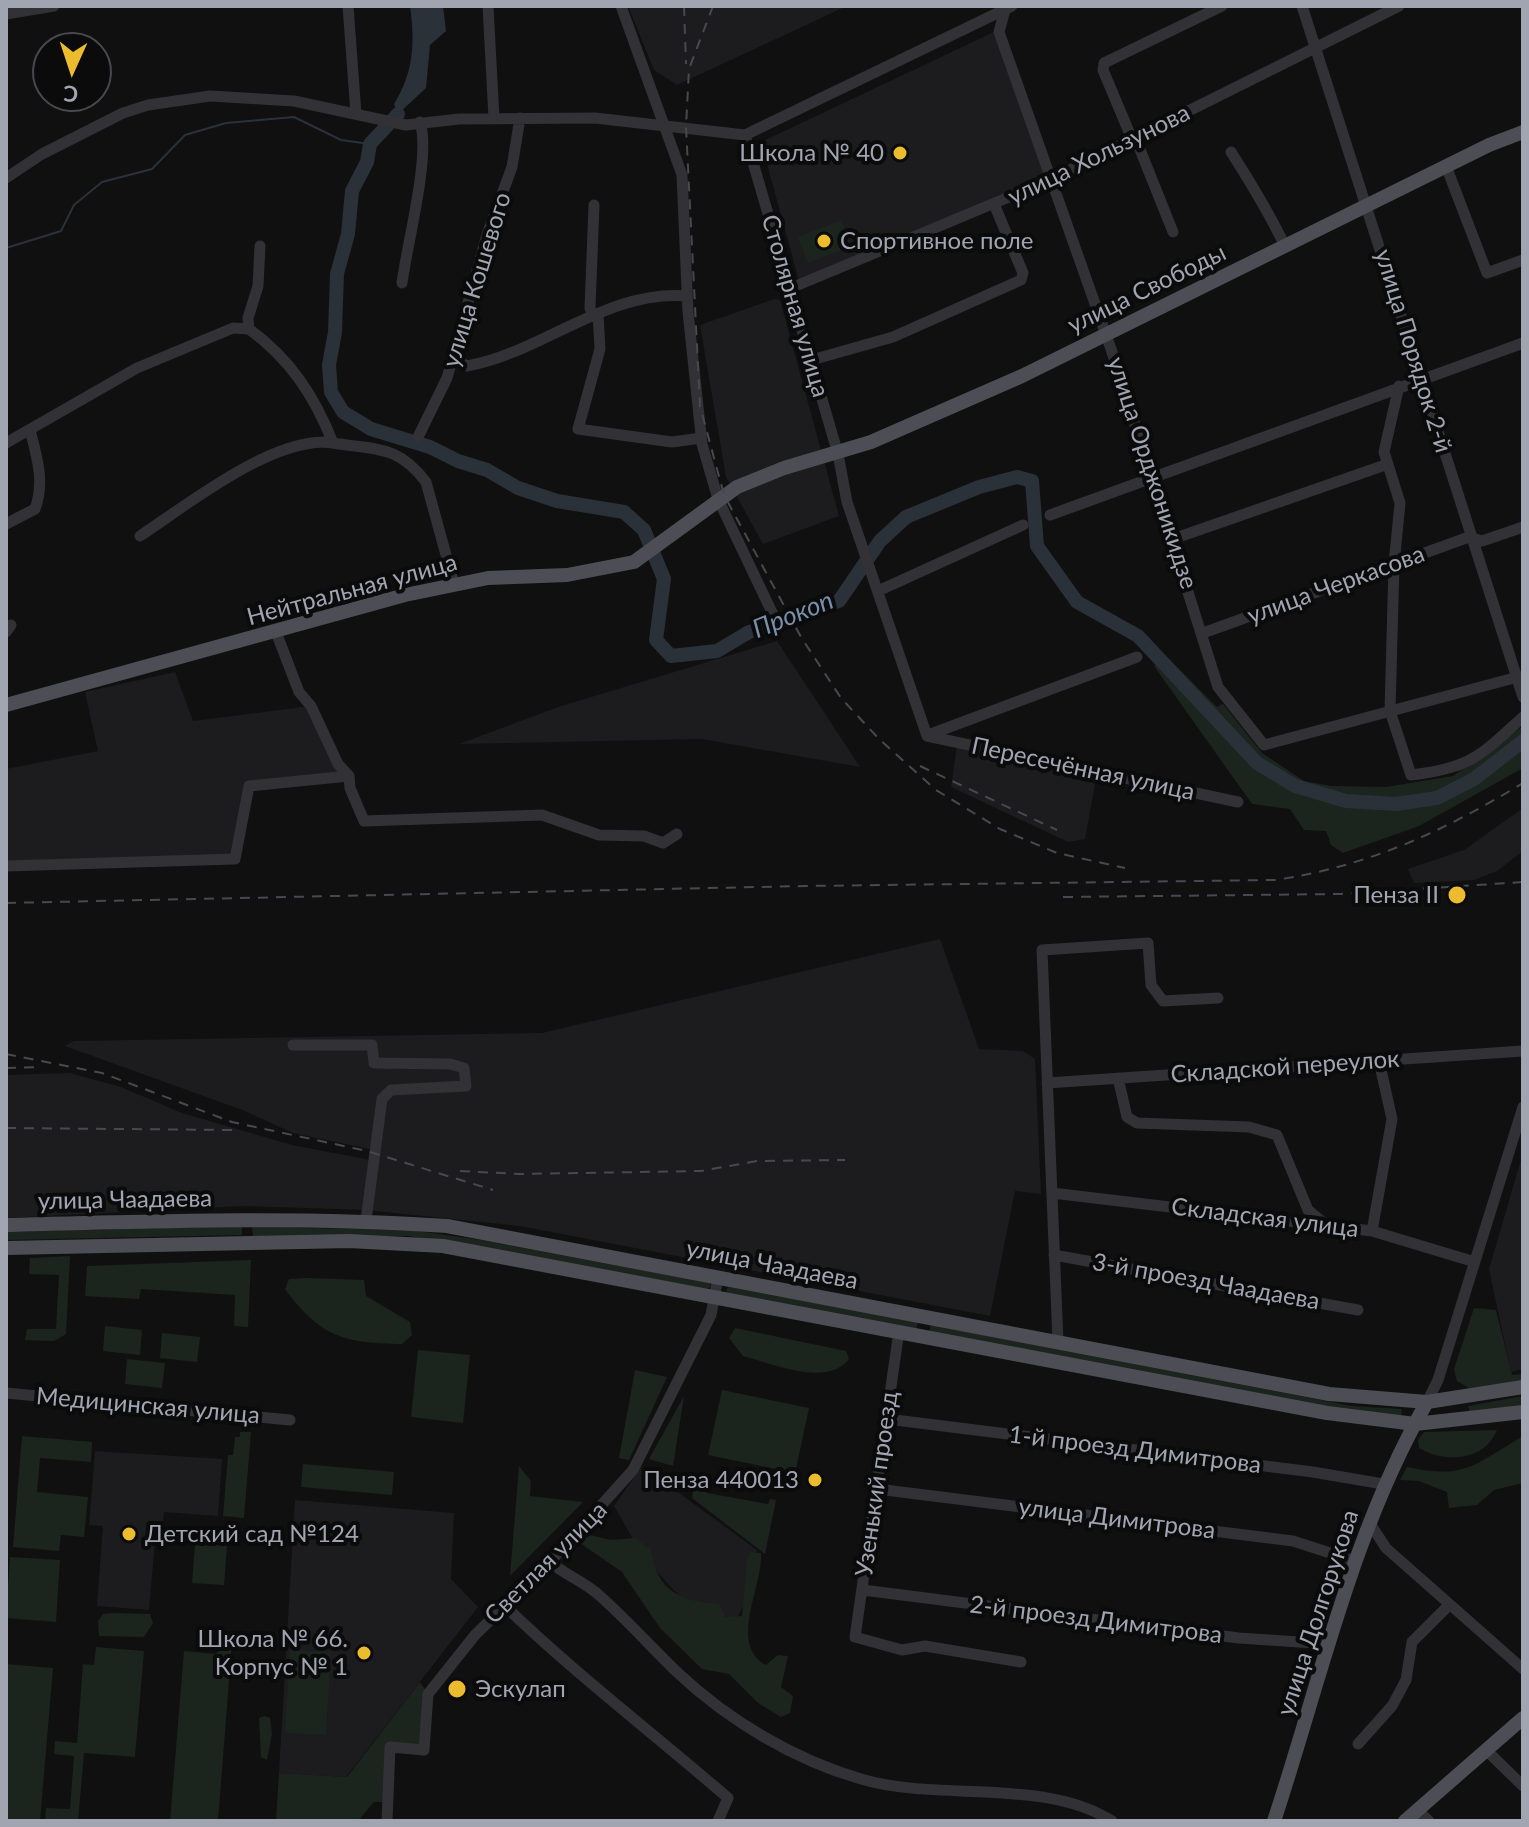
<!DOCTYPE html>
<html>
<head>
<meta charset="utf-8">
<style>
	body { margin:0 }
	#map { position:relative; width:1529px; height:1827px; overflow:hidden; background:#101011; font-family:Lato,sans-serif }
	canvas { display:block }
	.frame { position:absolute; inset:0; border:8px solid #a1a5b2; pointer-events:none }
	.north { position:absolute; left:32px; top:32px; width:80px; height:80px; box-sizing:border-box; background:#0b0b0c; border:2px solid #47494e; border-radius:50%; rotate:183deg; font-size:22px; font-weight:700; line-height:32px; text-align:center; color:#a1a5b2 }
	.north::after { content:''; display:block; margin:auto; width:28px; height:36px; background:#ebbd2e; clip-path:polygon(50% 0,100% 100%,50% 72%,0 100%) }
</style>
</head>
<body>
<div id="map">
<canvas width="1529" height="1827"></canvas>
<div class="frame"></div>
<div class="north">С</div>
</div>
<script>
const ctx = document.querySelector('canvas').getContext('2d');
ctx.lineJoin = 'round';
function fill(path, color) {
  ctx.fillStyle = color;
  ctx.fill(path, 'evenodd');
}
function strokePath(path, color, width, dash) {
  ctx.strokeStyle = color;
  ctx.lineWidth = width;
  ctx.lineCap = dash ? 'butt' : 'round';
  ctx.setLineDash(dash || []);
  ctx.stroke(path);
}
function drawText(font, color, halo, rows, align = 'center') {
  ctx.font = font + ' Lato,sans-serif';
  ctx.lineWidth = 8;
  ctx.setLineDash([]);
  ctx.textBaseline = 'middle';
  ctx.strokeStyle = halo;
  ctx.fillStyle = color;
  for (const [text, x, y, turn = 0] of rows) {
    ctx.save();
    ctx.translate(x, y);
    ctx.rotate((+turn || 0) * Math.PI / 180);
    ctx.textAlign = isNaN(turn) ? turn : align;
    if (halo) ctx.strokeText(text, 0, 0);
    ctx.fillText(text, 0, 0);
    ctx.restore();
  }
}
fill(new Path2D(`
	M628 6H847L677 85 654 70Z
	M994 32 1045 176 799 281 761 142Z
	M774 299 780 300 839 516 763 544 726 477 700 325Z
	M777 641 860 767 702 739 459 744 558 707Z
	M175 672 193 721 311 706 349 776 249 786 235 859 6 863V769L98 751 85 692Z
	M957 746 1097 774 1085 839 1068 842 951 787Z
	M1523 808V851L1497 871 1474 880 1414 883 1408 869 1464 850Z
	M940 939 979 1049 1023 1051 1035 1059 1041 1194 1015 1191 990 1316 520 1226 366 1210 243 1206 6 1218V1075L70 1073 121 1087 182 1113 292 1145 371 1160 374 1150 293 1133 245 1111 65 1046 74 1041 542 1033Z
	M1523 1153V1369L1511 1372 1489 1269Z
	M95 1451 222 1459 218 1516 164 1512 162 1530H156L149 1610 97 1606 103 1526 89 1525Z
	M642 1466 757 1550 753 1593 730 1627 683 1600 644 1558 614 1506Z
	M295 1500 454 1513 451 1579 478 1607 346 1777 279 1773Z`), '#1c1c1e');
fill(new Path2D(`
	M841 220 851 246 808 263 798 237Z
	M1169 659 1217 707 1223 704 1262 753 1304 781 1331 786 1386 787 1453 776 1523 726V768L1419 826 1343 853 1331 845 1326 831 1304 830 1290 809 1252 804 1154 666Z
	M242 1226V1235L6 1240V1232Z
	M252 1227 410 1230 481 1240 710 1283V1287L708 1289 409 1236H253Z
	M70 1256 66 1334 54 1341 25 1340 27 1329H56L59 1275 29 1274 30 1258Z
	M251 1260 248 1327 234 1326 235 1295 141 1289 139 1299 85 1296 87 1266Z
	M309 1278 364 1280 366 1296 410 1322 412 1335 402 1344C344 1343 320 1337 285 1289L289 1279Z
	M729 1287 918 1322 916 1330 728 1294 726 1290Z
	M1474 1308 1496 1310 1512 1375 1522 1374 1523 1382 1469 1388 1457 1381 1454 1369Z
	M931 1325 1352 1406 1402 1409 1401 1417 1345 1411 929 1332Z
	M105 1326 142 1330 140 1355 103 1351Z
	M735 1328 846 1351 849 1359C827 1388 771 1363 743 1356L729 1338Z
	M162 1333 200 1337 197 1362 160 1358Z
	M418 1350 470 1355 463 1423 411 1417Z
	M127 1359 165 1363 162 1388 125 1384Z
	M635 1370 667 1377 629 1460 619 1458Z
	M722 1390 809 1408 795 1473 708 1455Z
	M684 1396 673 1466 649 1459Z
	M1523 1396V1406L1470 1413 1468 1406Z
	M1497 1430C1484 1462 1444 1463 1419 1448L1418 1440 1424 1432Z
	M240 1432H251L244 1518 223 1516 228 1455H233L235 1437H240Z
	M22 1436 92 1442 91 1462 40 1458 37 1492 88 1497 84 1537 61 1535 59 1551 13 1547Z
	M1523 1436V1483L1494 1490 1477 1505 1449 1508 1447 1492 1419 1481 1400 1480 1407 1467C1466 1480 1475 1464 1523 1436Z
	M303 1464 394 1472 392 1495 301 1487Z
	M519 1466 531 1481 530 1496 583 1502 510 1576Z
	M694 1484 708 1487 707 1493 768 1504 770 1499 776 1500 765 1554 692 1498Z
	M196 1532 228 1534 224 1585 192 1583Z
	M582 1533 610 1540 635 1538 651 1550C656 1590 681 1602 719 1604L725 1617 742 1616C745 1598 744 1565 750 1552L761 1553C763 1587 728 1644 766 1665L778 1655 788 1656 781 1687 793 1696 790 1713 781 1717 758 1703 729 1674 702 1669 660 1628 622 1572 580 1543Z
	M10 1557 60 1560 56 1622 6 1618Z
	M113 1613 150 1614 153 1623 144 1637 99 1636 98 1621 103 1614Z
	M232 1643 218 1821H170L184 1651 215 1654Z
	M96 1647 144 1651 135 1757 84 1753 78 1821H45L46 1808 70 1809 74 1756 54 1754 55 1741 77 1743 83 1664 94 1665Z
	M290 1650 331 1652 326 1735 285 1733Z
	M6 1664 53 1668 40 1821H6Z
	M420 1682 428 1694 424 1750 391 1748 388 1802H374L358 1821H276L279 1773 347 1777Z
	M265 1716 270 1718 272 1734 267 1760 261 1757 259 1718Z`), '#1c241e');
fill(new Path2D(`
	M410 6H443L446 31 430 45 426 88 398 114 394 104C414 72 415 42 410 6Z`), '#2a3139');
strokePath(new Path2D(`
	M6 248 61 231 74 205 102 182 152 169 185 135 226 123 294 117 341 140 370 144`), '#2a3139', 2);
strokePath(new Path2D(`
	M398 114 370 144 367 162 352 191 348 234 337 274 335 332 329 365 331 392 343 412 371 429 430 447 458 461 487 470 518 488 557 501 624 512 644 530 664 579 656 640 671 656 717 651 749 632 839 601 880 541 906 517 979 487 1017 477 1032 481 1037 546 1077 602 1138 636 1257 763 1295 786 1346 801 1396 804 1437 798 1474 779 1523 741`), '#2a3139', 14);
strokePath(new Path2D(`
	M348 6 356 114
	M488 6 494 118
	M621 6 682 175 688 312 702 444 718 499 779 627
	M1302 6 1523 697
	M1005 10 999 32 1111 349 1218 687 1264 745 1514 678
	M6 14 54 6
	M745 135 1012 6
	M1135 137 1173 232
	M1132 139 1103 70 1104 63 1222 6
	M1231 152C1251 183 1269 213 1285 246
	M1446 166 1487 273 1523 260
	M6 178 42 154 123 113 148 105 210 96 294 101 406 125 459 119 595 118 745 135 838 454 847 502 927 736
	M260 246 258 286 248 318 249 329C290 359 314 395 333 443 377 450 398 445 426 482L454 584
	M402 283C407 244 431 155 420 122
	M791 288 1052 179 1399 6
	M592 314 590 308 594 205
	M598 314 600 349 578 429 672 442 701 438
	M452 357 467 366C541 353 608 289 687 296
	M808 361 893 337 1021 280 1023 273 994 204
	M1399 386 1384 452 1400 503 1394 564 1390 711 1411 775C1471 768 1480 756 1523 717
	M418 437 447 378 487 235 512 167 520 118
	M6 443 137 368 233 328 249 329
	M1050 515 1523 343
	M6 524 35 509C45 482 37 457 30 430
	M140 536C187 505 276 434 333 443
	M1173 539 1388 464
	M878 591 1023 525
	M6 632 11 625
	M276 632 299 692 311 706 338 764 349 776 350 788 364 821 542 815 599 835 644 836 663 843 677 834
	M1203 633 1469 537 1482 541 1523 527
	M928 735 1137 657
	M927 736 1238 802
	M6 866 235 859 249 786 349 776
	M293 1045H372L374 1063 450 1064 464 1068 466 1086 391 1090 382 1099 366 1220
	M1118 1078 1127 1117 1137 1123 1249 1127 1277 1135 1308 1210 1325 1224
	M1047 1083 1523 1051
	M1052 1193 1372 1231 1475 1262
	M1372 1231 1392 1119 1379 1061
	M1054 1255 1358 1310
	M899 1331 855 1637 902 1650 925 1646 1021 1662
	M1058 1342 1042 950 1148 943 1151 985 1163 1001 1218 998
	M6 1393 290 1420
	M1427 1402 1438 1380 1523 1107
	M887 1419 1313 1472 1383 1484
	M877 1489 1293 1541 1355 1561
	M1369 1522 1386 1548 1523 1669
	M550 1562C565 1575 585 1582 600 1596 627 1620 652 1648 678 1673 729 1721 795 1760 861 1779 938 1802 1043 1777 1112 1821
	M863 1590 1239 1638 1329 1644
	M503 1604C574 1673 653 1733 728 1798L718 1821
	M1358 1744 1392 1706 1406 1680 1412 1642 1448 1606
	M1486 1750 1523 1786
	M1417 1810 1429 1821
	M387 1821 390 1747 424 1750 428 1694 475 1635 550 1562 633 1470 711 1315 718 1277`), '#313136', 11);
strokePath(new Path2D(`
	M6 705 405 595 488 578 567 575 634 562 737 487 784 468 871 442 1022 376 1489 145 1523 132
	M6 1225C154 1221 300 1216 447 1226L1329 1394 1427 1402 1523 1387
	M6 1248 349 1241 443 1246 1327 1413 1415 1424 1523 1412
	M1274 1821C1321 1679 1352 1532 1427 1402
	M1405 1821 1523 1718`), '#4d4e55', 14);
strokePath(new Path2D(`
	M684 6 686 64
	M713 6 689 69 686 127 700 406 724 495 801 637 841 698 880 740 936 790 1000 829 1057 853 1125 868
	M920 766 1057 830
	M1063 897 1341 894 1523 882
	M6 903 805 886 1275 880C1369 866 1442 832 1523 783
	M6 1054 102 1073 232 1122 367 1151 493 1190
	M6 1068 39 1067
	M6 1128 234 1130
	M460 1171 519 1174 701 1171 757 1161 845 1160`), '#48494f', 2, [10, 8]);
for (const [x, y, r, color] of [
	[900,153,8,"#ebbd2e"],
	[824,241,8,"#ebbd2e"],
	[1457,895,10,"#ebbd2e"],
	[815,1480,8,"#ebbd2e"],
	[129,1534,8,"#ebbd2e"],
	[364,1653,8,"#ebbd2e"],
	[457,1689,10,"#ebbd2e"]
]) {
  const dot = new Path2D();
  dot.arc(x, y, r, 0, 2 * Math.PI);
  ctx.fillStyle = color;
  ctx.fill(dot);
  strokePath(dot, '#0b0b0c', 3);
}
drawText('24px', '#a1a5b2', '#0b0b0c', [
	["Школа № 40",884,153],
	["Спортивное поле",840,241,"left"],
	["Пенза II",1439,895],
	["Пенза 440013",799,1480],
	["Детский сад №124",145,1534,"left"],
	["Школа № 66.",348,1639],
	["Корпус № 1",348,1667],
	["Эскулап",475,1689,"left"]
], 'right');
drawText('24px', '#a1a5b2', '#0b0b0c', [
	["улица Хользунова",1099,155,-26],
	["улица Кошевого",477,280,-73],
	["улица Свободы",1147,289,-26],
	["Столярная улица",795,306,74],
	["улица Порядок 2-й",1413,351,73],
	["улица Орджоникидзе",1152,473,72],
	["улица Черкасова",1336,585,-20],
	["Нейтральная улица",352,590,-15],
	["Пересечённая улица",1083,769,12],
	["Складской переулок",1285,1067,-4],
	["улица Чаадаева",125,1200,-1],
	["Складская улица",1265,1218,7],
	["улица Чаадаева",772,1265,11],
	["3-й проезд Чаадаева",1206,1282,10],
	["Медицинская улица",148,1406,5],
	["1-й проезд Димитрова",1135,1450,7],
	["Узенький проезд",877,1484,-82],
	["улица Димитрова",1117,1519,7],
	["Светлая улица",546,1563,-45],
	["улица Долгорукова",1318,1613,-72],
	["2-й проезд Димитрова",1096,1620,7]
]);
drawText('italic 26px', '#798fac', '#0b0b0c', [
	["Прокоп",793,615,-22]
]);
</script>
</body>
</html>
